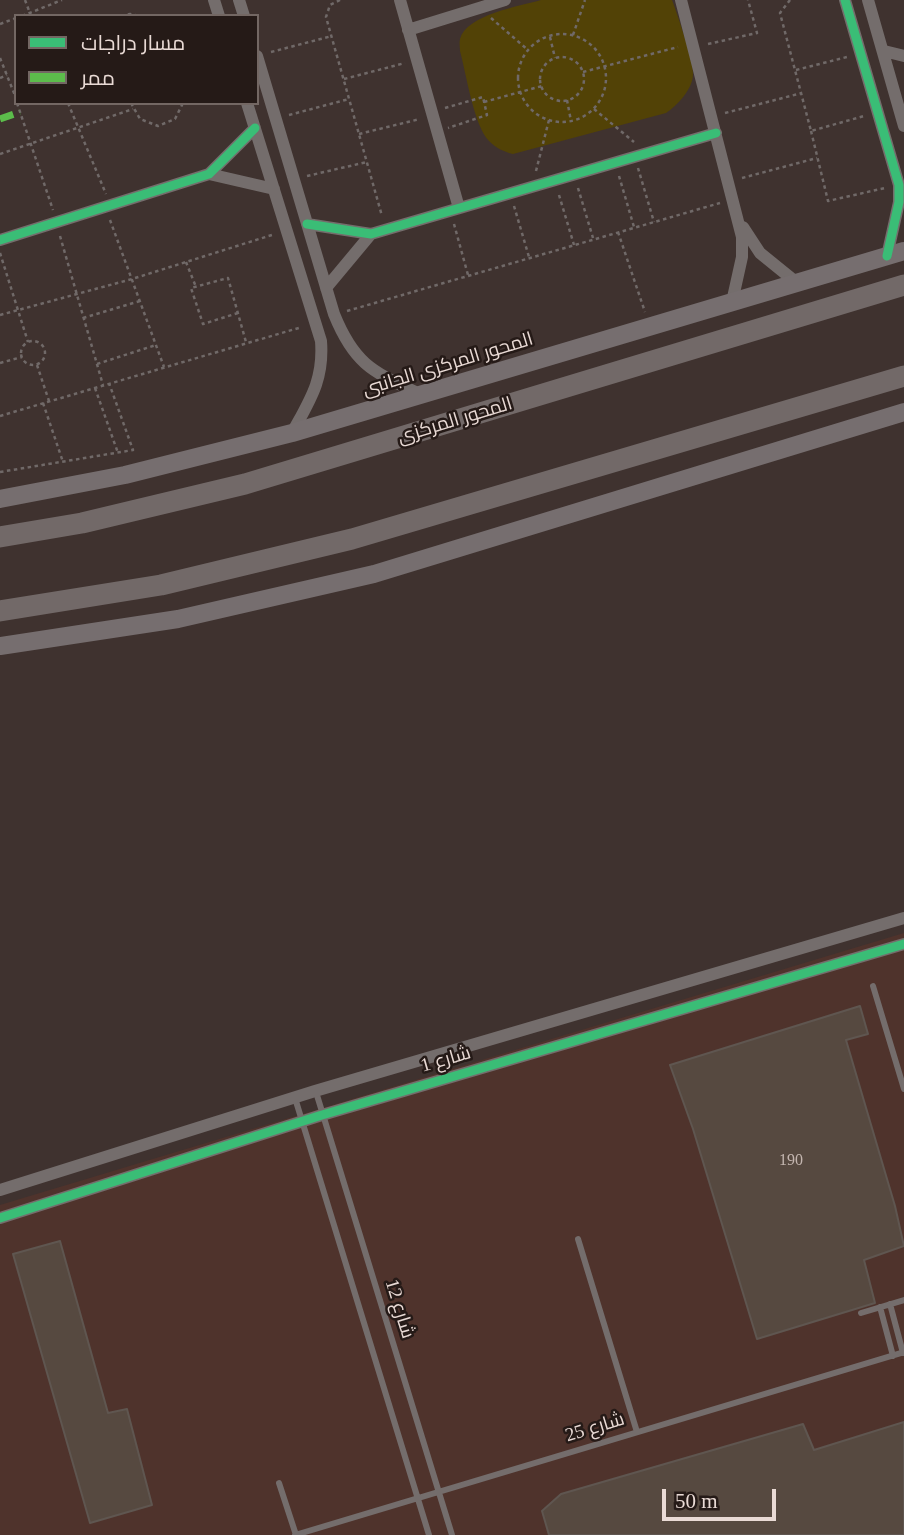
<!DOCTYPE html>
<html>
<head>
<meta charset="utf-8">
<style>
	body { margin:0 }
	#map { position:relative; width:904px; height:1535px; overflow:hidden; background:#3f322f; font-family:"Times New Roman",Cairo,serif }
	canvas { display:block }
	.legend { position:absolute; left:14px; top:14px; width:245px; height:91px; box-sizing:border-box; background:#251a17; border:2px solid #736763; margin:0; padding:9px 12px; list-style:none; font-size:21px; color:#e9dad5 }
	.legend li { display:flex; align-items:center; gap:14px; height:35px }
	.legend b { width:35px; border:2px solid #736763 }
	.scale { position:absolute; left:662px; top:1489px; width:114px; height:32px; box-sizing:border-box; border:4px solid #e9dad5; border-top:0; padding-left:9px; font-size:21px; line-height:24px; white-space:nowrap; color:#e9dad5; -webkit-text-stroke:5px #251a17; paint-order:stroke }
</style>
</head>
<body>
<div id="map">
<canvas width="904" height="1535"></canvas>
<ul class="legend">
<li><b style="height:9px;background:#3abd76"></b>مسار دراجات</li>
<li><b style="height:9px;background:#5cbc4b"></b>ممر</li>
</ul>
<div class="scale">50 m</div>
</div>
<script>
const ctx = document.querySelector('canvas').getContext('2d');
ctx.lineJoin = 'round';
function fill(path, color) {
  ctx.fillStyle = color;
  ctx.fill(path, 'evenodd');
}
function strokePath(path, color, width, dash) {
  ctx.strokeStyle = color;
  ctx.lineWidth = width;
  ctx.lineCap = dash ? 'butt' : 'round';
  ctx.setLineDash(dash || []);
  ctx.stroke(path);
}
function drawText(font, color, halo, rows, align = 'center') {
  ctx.font = font + ' "Times New Roman",Cairo,serif';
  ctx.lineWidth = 5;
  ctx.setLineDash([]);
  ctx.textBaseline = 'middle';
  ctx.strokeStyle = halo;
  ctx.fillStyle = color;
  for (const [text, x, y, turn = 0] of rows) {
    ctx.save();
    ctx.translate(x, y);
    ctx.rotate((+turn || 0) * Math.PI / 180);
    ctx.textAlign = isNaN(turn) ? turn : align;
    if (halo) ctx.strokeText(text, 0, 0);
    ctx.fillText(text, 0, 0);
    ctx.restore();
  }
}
fill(new Path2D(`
	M904 933V1535H0V1205Z`), '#4f332c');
fill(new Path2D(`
	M541 0H672C677 13 694 63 693 74 693 89 677 106 666 113L513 154C504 152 496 148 489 141 474 126 466 73 460 51 460 47 459 43 460 39 466 15 520 6 541 0Z`), '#524206');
const building = new Path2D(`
	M860 1006 868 1034 846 1040 895 1206 904 1246 864 1260 875 1303 757 1339 693 1129 670 1065Z
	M60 1241 108 1413 127 1409 152 1505 90 1523 13 1254Z
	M904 1422V1535H549L542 1511 561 1494 803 1424 814 1450Z`);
fill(building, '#564940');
strokePath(building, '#5f5650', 2);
strokePath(new Path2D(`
	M25 0 31 16
	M340 0 330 5 326 17 382 216
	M790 0 780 13 811 131 864 116
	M22 16 62 0
	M121 16 130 14 140 16
	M491 18 528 50
	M0 24 16 18
	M518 78a44 44 0 1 1 88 0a44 44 0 1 1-88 0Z
	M573 35 585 0
	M550 37 555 58
	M708 44 757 33 748 0
	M271 52 332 36
	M540 79a22 22 0 1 1 44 0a22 22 0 1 1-44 0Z
	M0 58 16 98
	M796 70 847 57
	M583 72 678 47
	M0 78 7 75
	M344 79 405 63
	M567 100 571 121
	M484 102 542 86
	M17 103 53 210
	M68 103 106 194
	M131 103 140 119 158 126 175 119 183 103
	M445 108 483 97 487 115 448 128
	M594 109 634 142
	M725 113 802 93
	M289 115 349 99
	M811 131 828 201 885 188
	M359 134 420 119
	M0 154 133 109
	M638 168 654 222
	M536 171 549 120
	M307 176 367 162
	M619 176 634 227
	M742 178 817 158
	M578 188 593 238
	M559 195 574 245
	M514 206 529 257
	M110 220 164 367
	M454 224 468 275
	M618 232 645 312
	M60 236 103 385
	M0 253 28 342
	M186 262 196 287
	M347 311 720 203
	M238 313 203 324 191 288 228 278 246 342
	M0 315 132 279 275 234
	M83 318 140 301
	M21 353a12 12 0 1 1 24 0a12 12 0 1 1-24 0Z
	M0 363 22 357
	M97 364 156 345
	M37 365 49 401
	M95 388 118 453
	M43 403 63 462
	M0 416 302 327
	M0 472 133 450 109 383`), '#706968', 2.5, [3.5, 3.5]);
strokePath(new Path2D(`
	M873 986 904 1089
	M316 1092 452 1535
	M295 1098 429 1535
	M578 1239 637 1432
	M890 1304 903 1353
	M880 1307 893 1356
	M861 1313 904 1300
	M279 1483 296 1535
	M295 1535 904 1352`), '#746d6c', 6);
strokePath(new Path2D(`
	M214 0 219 16
	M239 0 244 16
	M400 0 459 208
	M681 0 742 237V257L732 302
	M845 0 899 185V202L887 256
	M868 0 904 126
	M408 30 505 0
	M884 51 904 56
	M257 56 334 314C355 366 374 372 422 395
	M247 103 321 341C324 380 310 400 292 433
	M209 174 274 189
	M307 224 371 234 716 133
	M743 227 760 253 797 283
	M0 240 209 174 255 128
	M326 288 371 234
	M0 1190 315 1091 904 918
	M0 1218 322 1115 904 944`), '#746d6c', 12);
strokePath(new Path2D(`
	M0 499 125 475 292 433 904 251
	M0 646 178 619 374 574 904 412`), '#766e6f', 18);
strokePath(new Path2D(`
	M0 537 82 523 245 484 904 285
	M0 611 161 585 352 539 904 376`), '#726968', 21);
strokePath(new Path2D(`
	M0 119 20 112`), '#5cbc4b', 7, [14, 7]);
strokePath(new Path2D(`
	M845 0 899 185V202L887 256
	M307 224 371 234 716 133
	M0 240 209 174 255 128
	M0 1218 322 1115 904 944`), '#3abd76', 9);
drawText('16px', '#c4b6b0', null, [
	["190",791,1161]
]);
drawText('19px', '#e9dad5', '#251a17', [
	["المحور المركزى الجانبى",448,365,-17],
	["المحور المركزى",455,421,-17],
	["شارع 1",446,1060,-16],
	["شارع 12",399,1309,73],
	["شارع 25",595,1428,-17]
]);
</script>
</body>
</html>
